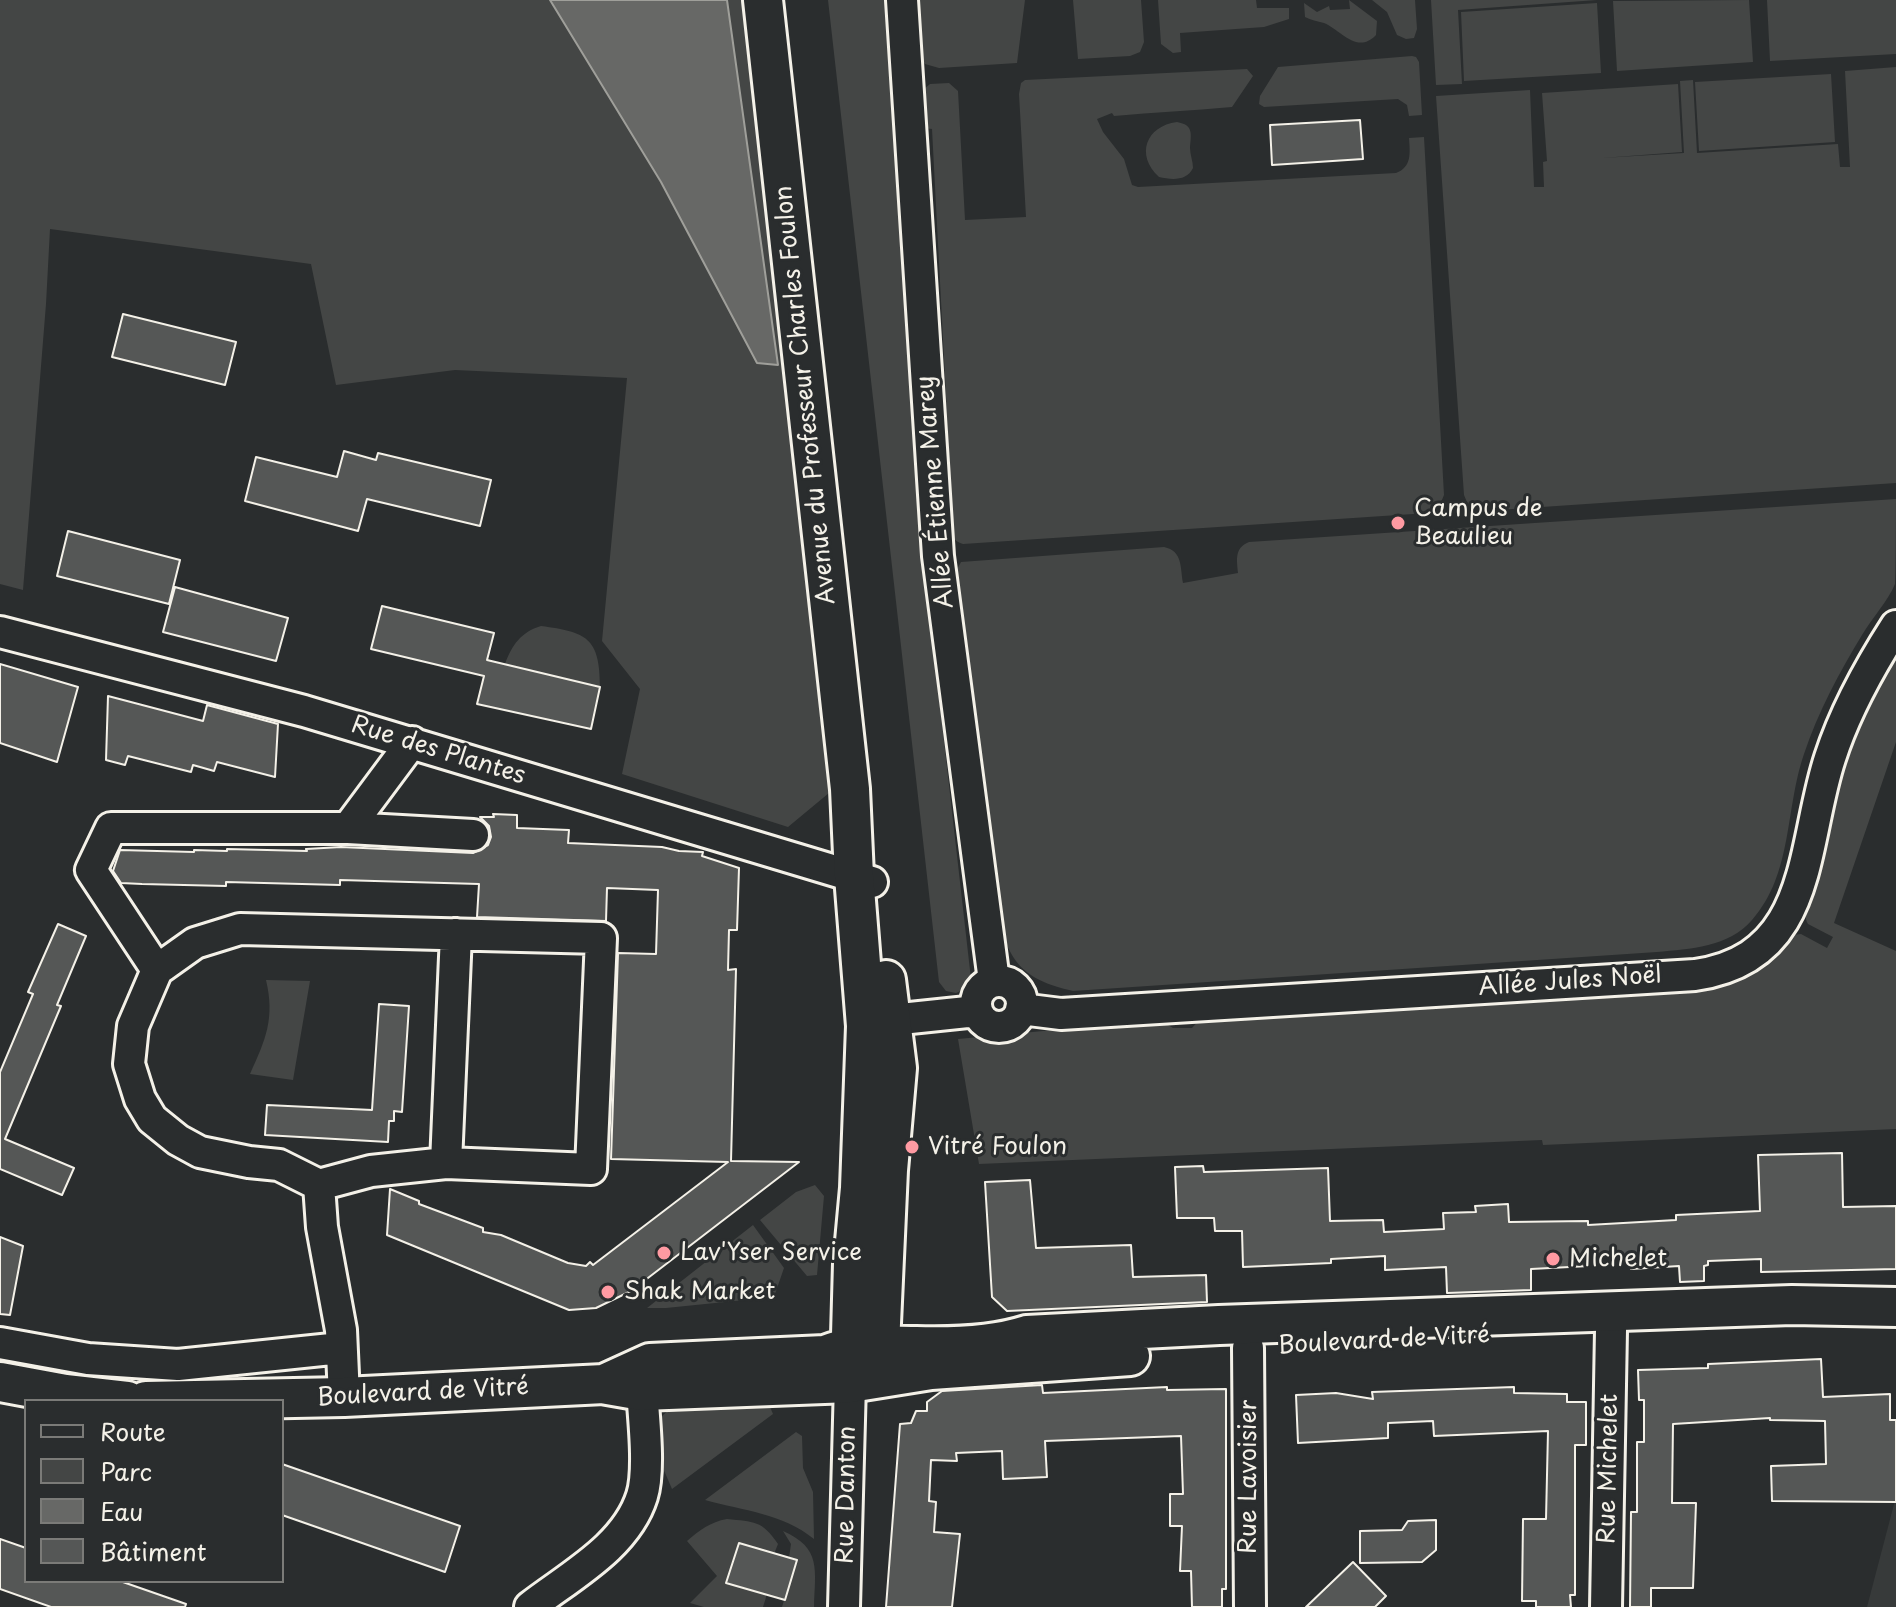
<!DOCTYPE html>
<html>
<head>
<meta charset="utf-8">
<style>
	body { margin:0 }
	#map { position:relative; width:1896px; height:1607px; overflow:hidden; background:#2a2d2e; font-family:"Playpen Sans",sans-serif }
	canvas { display:block }
	.legend { position:absolute; left:24px; top:1399px; width:260px; height:184px; box-sizing:border-box; background:#2a2d2e; border:2px solid #7b7b78; margin:0; padding:10px 14px; list-style:none; font-size:24px; color:#f4f1e8 }
	.legend li { display:flex; align-items:center; gap:16px; height:40px }
	.legend b { width:40px; border:2px solid #7b7b78 }
</style>
</head>
<body>
<div id="map">
<canvas width="1896" height="1607"></canvas>
<ul class="legend">
<li><b style="height:10px;background:#2a2d2e"></b>Route</li>
<li><b style="height:22px;background:#444645"></b>Parc</li>
<li><b style="height:22px;background:#676866"></b>Eau</li>
<li><b style="height:22px;background:#555756"></b>Bâtiment</li>
</ul>
</div>
<script>
const ctx = document.querySelector('canvas').getContext('2d');
ctx.lineJoin = 'round';
function fill(path, color) {
  ctx.fillStyle = color;
  ctx.fill(path, 'evenodd');
}
function strokePath(path, color, width, dash) {
  ctx.strokeStyle = color;
  ctx.lineWidth = width;
  ctx.lineCap = dash ? 'butt' : 'round';
  ctx.setLineDash(dash || []);
  ctx.stroke(path);
}
function drawText(font, color, halo, rows, align = 'center') {
  ctx.font = font + ' "Playpen Sans",sans-serif';
  ctx.lineWidth = 6;
  ctx.setLineDash([]);
  ctx.textBaseline = 'middle';
  ctx.strokeStyle = halo;
  ctx.fillStyle = color;
  for (const [text, x, y, turn = 0] of rows) {
    ctx.save();
    ctx.translate(x, y);
    ctx.rotate((+turn || 0) * Math.PI / 180);
    ctx.textAlign = isNaN(turn) ? turn : align;
    if (halo) ctx.strokeText(text, 0, 0);
    ctx.fillText(text, 0, 0);
    ctx.restore();
  }
}
fill(new Path2D(`
	M1896 1497V1607H1867L1893 1508Z`), '#373a3a');
fill(new Path2D(`
	M0 0H550L661 182 757 363 778 364 727 0H743L835 788 788 827 622 774 640 689 602 641 627 378 455 370 336 385 311 264 50 229 46 304 23 590 0 584Z
	M828 0H888L923 556 971 979 966 989 956 993 946 991 939 982Z
	M917 0H1025L1017 63 939 68 925 64 920 56Z
	M1073 0H1141L1144 42 1140 52 1130 56 1078 59Z
	M1158 0H1256L1257 8H1289V19L1264 27 1180 33 1181 52 1173 53 1161 44Z
	M1349 0 1377 21 1376 35C1357 55 1341 30 1324 23 1317 21 1311 20 1305 17L1304 3 1317 12 1329 6 1330 10 1350 9Z
	M1372 0H1415L1417 29 1414 38 1406 39 1397 35 1387 12Z
	M1431 0H1597L1458 10 1462 84 1436 85Z
	M1749 0 1753 62 1617 71 1613 1Z
	M1767 0H1896V54L1770 61Z
	M1597 3 1601 73 1464 81 1461 12Z
	M1412 56 1416 57 1419 62 1422 115 1409 116 1407 105 1398 99 1264 107 1259 104 1260 96 1278 67Z
	M1896 67V483L1483 511 1469 507 1464 495 1436 96 1530 90 1534 187H1544L1543 162 1547 161 1542 93 1678 84 1682 152 1602 158 1684 153 1680 81 1693 80 1697 153 1838 144 1840 167H1850L1845 71Z
	M1247 69 1253 76 1232 107C1191 111 1155 112 1114 116L1112 113 1097 119 1103 132 1124 159 1132 185 1138 187 1396 173C1412 167 1410 153 1409 138L1424 137 1444 495 1439 507 1428 513 963 544C947 539 949 527 946 512L952 511 932 129 924 128 923 90 930 84 949 83 958 91 965 220 1026 217 1019 94 1021 83 1025 80Z
	M1831 74 1835 142 1699 151 1695 82Z
	M1177 122C1194 125 1191 134 1190 148 1190 155 1193 161 1193 168 1187 181 1172 180 1159 177 1135 155 1146 126 1177 122Z
	M1896 499C1896 515 1896 572 1895 584 1888 601 1872 618 1862 635 1839 673 1818 712 1804 754 1785 809 1793 874 1752 920 1729 947 1690 949 1657 952L1073 991C1022 979 1010 963 997 915L954 575 961 562 1164 547C1183 551 1180 567 1183 583L1238 573C1237 560 1234 548 1249 542Z
	M541 626C587 632 600 638 600 687L505 664C512 645 521 632 541 626Z
	M1896 652V742L1834 923 1896 951V1129L1543 1145 1542 1140 979 1164 958 1039 1160 1020 1173 1028H1192L1201 1018 1696 988C1740 982 1761 962 1793 935L1801 934 1827 948 1833 937 1808 924C1800 911 1815 892 1818 878 1825 842 1828 804 1840 769 1855 728 1875 691 1896 652Z
	M266 980 310 981 293 1080 250 1074C266 1039 275 1018 266 980Z
	M815 1185 824 1196 817 1275 807 1276 760 1220 796 1192Z
	M753 1225 784 1268 774 1297 666 1308H647Z
	M770 1407 773 1414 672 1489 663 1468 662 1416 670 1409Z
	M796 1432 802 1436 803 1468 813 1492 814 1539C782 1513 744 1511 705 1500Z
	M727 1519C754 1522 762 1520 778 1544 769 1563 771 1586 763 1607H704L690 1603 717 1576 687 1541C700 1530 710 1522 727 1519Z
	M783 1531C822 1548 815 1570 814 1607H782L796 1561 789 1558 791 1544Z`), '#444645');
const water = new Path2D(`
	M550 0H727L778 365 757 363 661 182Z`);
fill(water, '#676866');
strokePath(water, '#9f9f9a', 2);
const building = new Path2D(`
	M1360 120 1363 159 1272 165 1270 125Z
	M123 314 236 342 225 385 112 357Z
	M344 451 376 460 378 453 491 480 480 526 367 499 358 531 245 501 256 457 337 477Z
	M68 531 180 560 169 604 57 576Z
	M175 587 288 618 276 661 163 632Z
	M382 606 494 633 487 660 600 687 591 729 477 704 484 676 371 649Z
	M0 664 78 687 57 762 0 743Z
	M108 696 203 721 207 705 278 724 275 777 217 762 214 771 193 765 191 772 128 756 125 765 106 760Z
	M493 814 517 815V828L569 830 568 843 662 847 679 851 703 852 702 856 739 868 737 930H729L728 970 736 969 731 1161 799 1162 631 1291 596 1308 569 1310 387 1235 390 1189 419 1201V1204L483 1228V1232L501 1235 568 1263 586 1266 590 1262 593 1265 728 1162 611 1159 618 953 656 954 658 890 607 888 606 921 477 917 479 884 340 880V885L226 882V886L142 884 121 883 113 871 120 850 194 852V850L227 851V849L307 851 306 849 341 847 473 853 488 845 491 837 489 826 480 817H494Z
	M58 924 86 936 57 1005 61 1006 5 1139 74 1168 62 1195 0 1169V1072L33 994 28 992Z
	M379 1004 409 1006 402 1112 394 1111V1121H389L388 1142 265 1135 267 1105 372 1110Z
	M1842 1153 1843 1207 1896 1206V1269L1761 1272V1259L1708 1261V1265L1704 1266V1281L1680 1282 1679 1266 1631 1269 1630 1255 1589 1257V1266L1531 1269V1290L1447 1293 1446 1267 1385 1270V1256L1331 1259V1263L1243 1267 1242 1231H1215L1214 1218H1177L1175 1167 1203 1166 1204 1172 1328 1168 1330 1221 1383 1220 1384 1232 1444 1229 1443 1213 1476 1212 1475 1206 1508 1204 1509 1222 1588 1221V1225L1676 1220V1215L1760 1211 1758 1155Z
	M1030 1180 1036 1248 1131 1245 1133 1277 1206 1275 1207 1302 1007 1311 992 1297 985 1182Z
	M0 1237 23 1246 10 1315 0 1314Z
	M1821 1359 1823 1397 1890 1394V1420H1896V1502L1772 1501 1771 1466 1826 1464 1825 1421 1770 1420V1418L1673 1424 1672 1503H1696L1693 1588H1651V1607H1630L1631 1512H1637V1442H1644V1400H1639L1638 1370 1708 1368V1364Z
	M1042 1385 1043 1393 1167 1387V1390L1226 1389V1589H1222V1607H1192L1191 1571H1180L1182 1526H1170V1494H1183L1181 1436 1045 1441 1047 1477 1003 1479 1002 1451 956 1453 957 1461 931 1460 929 1501 936 1502 934 1532 960 1534 952 1607H886L900 1424 911 1423 916 1411H927V1402L942 1391Z
	M1514 1387V1393L1567 1394V1402H1586V1445H1575V1595H1570L1571 1607H1536V1601H1522L1523 1519H1546L1548 1431 1434 1436 1433 1421 1388 1423V1438L1298 1443 1296 1395 1336 1393 1373 1399 1372 1392Z
	M282 1464 460 1526 445 1572 282 1515Z
	M1436 1520V1550L1422 1562 1360 1563V1531L1402 1530 1408 1521Z
	M0 1539 26 1548V1581H120L186 1604 185 1607H51L0 1589Z
	M739 1543 797 1560 785 1600 726 1583Z
	M1353 1562 1386 1596 1375 1607H1306Z`);
fill(building, '#555756');
strokePath(building, '#f4f1e8', 2);
const minor = new Path2D(`
	M902 0 938 556 994 981
	M0 632 304 711 872 882
	M348 828 412 742
	M240 929 601 938 591 1169 446 1163 371 1171 319 1185 279 1165 249 1162 200 1152 178 1140 152 1119 140 1099 129 1064 133 1026 157 970 195 943Z
	M157 970 91 870 111 828H348L473 835
	M976 1004a23 23 0 1 1 46 0a23 23 0 1 1-46 0Z
	M1021 1009 1061 1014 1695 975C1814 958 1801 846 1830 758 1845 711 1869 668 1896 626
	M872 1024 891 1020 977 1011
	M446 1163 456 934
	M319 1185 322 1227 341 1330 344 1397
	M0 1343 88 1359 178 1365 341 1348
	M1248 1348 1250 1607
	M530 1607C570 1576 626 1547 642 1496 650 1471 644 1419 642 1391
	M844 1607 850 1383
	M1606 1607 1611 1330`);
const major = new Path2D(`
	M763 0 850 789 854 876 866 1026 860 1188 853 1263 850 1371
	M875 1369 880 1345 888 1170 897 1068 886 980
	M0 1382 65 1394 127 1401
	M602 1384 642 1391 850 1383 931 1370 1130 1356
	M146 1401 344 1397 604 1384 650 1363 825 1355C862 1341 879 1346 916 1346 952 1347 993 1346 1027 1335L1219 1325 1792 1305 1896 1307`);
strokePath(minor, '#f4f1e8', 36);
strokePath(major, '#f4f1e8', 44);
strokePath(minor, '#2a2d2e', 30);
strokePath(major, '#2a2d2e', 38);
for (const [x, y, r, color] of [
	[1398,523,8,"#ff9aa2"],
	[912,1147,8,"#ff9aa2"],
	[664,1253,8,"#ff9aa2"],
	[1553,1259,8,"#ff9aa2"],
	[608,1292,8,"#ff9aa2"]
]) {
  const dot = new Path2D();
  dot.arc(x, y, r, 0, 2 * Math.PI);
  ctx.fillStyle = color;
  ctx.fill(dot);
  strokePath(dot, '#2a2d2e', 3);
}
drawText('24px', '#f4f1e8', '#2a2d2e', [
	["Avenue du Professeur Charles Foulon",806,395,-96],
	["Allée Étienne Marey",936,492,-95],
	["Rue des Plantes",438,751,17],
	["Allée Jules Noël",1570,982,-4],
	["Boulevard de Vitré",1384,1341,-3],
	["Boulevard de Vitré",423,1393,-3],
	["Rue Michelet",1609,1469,-89],
	["Rue Lavoisier",1249,1477,-90],
	["Rue Danton",847,1495,-89]
]);
drawText('24px', '#f4f1e8', '#2a2d2e', [
	["Campus de",1414,509],
	["Beaulieu",1414,537],
	["Vitré Foulon",928,1147],
	["Lav'Yser Service",680,1253],
	["Michelet",1569,1259],
	["Shak Market",624,1292]
], 'left');
</script>
</body>
</html>
